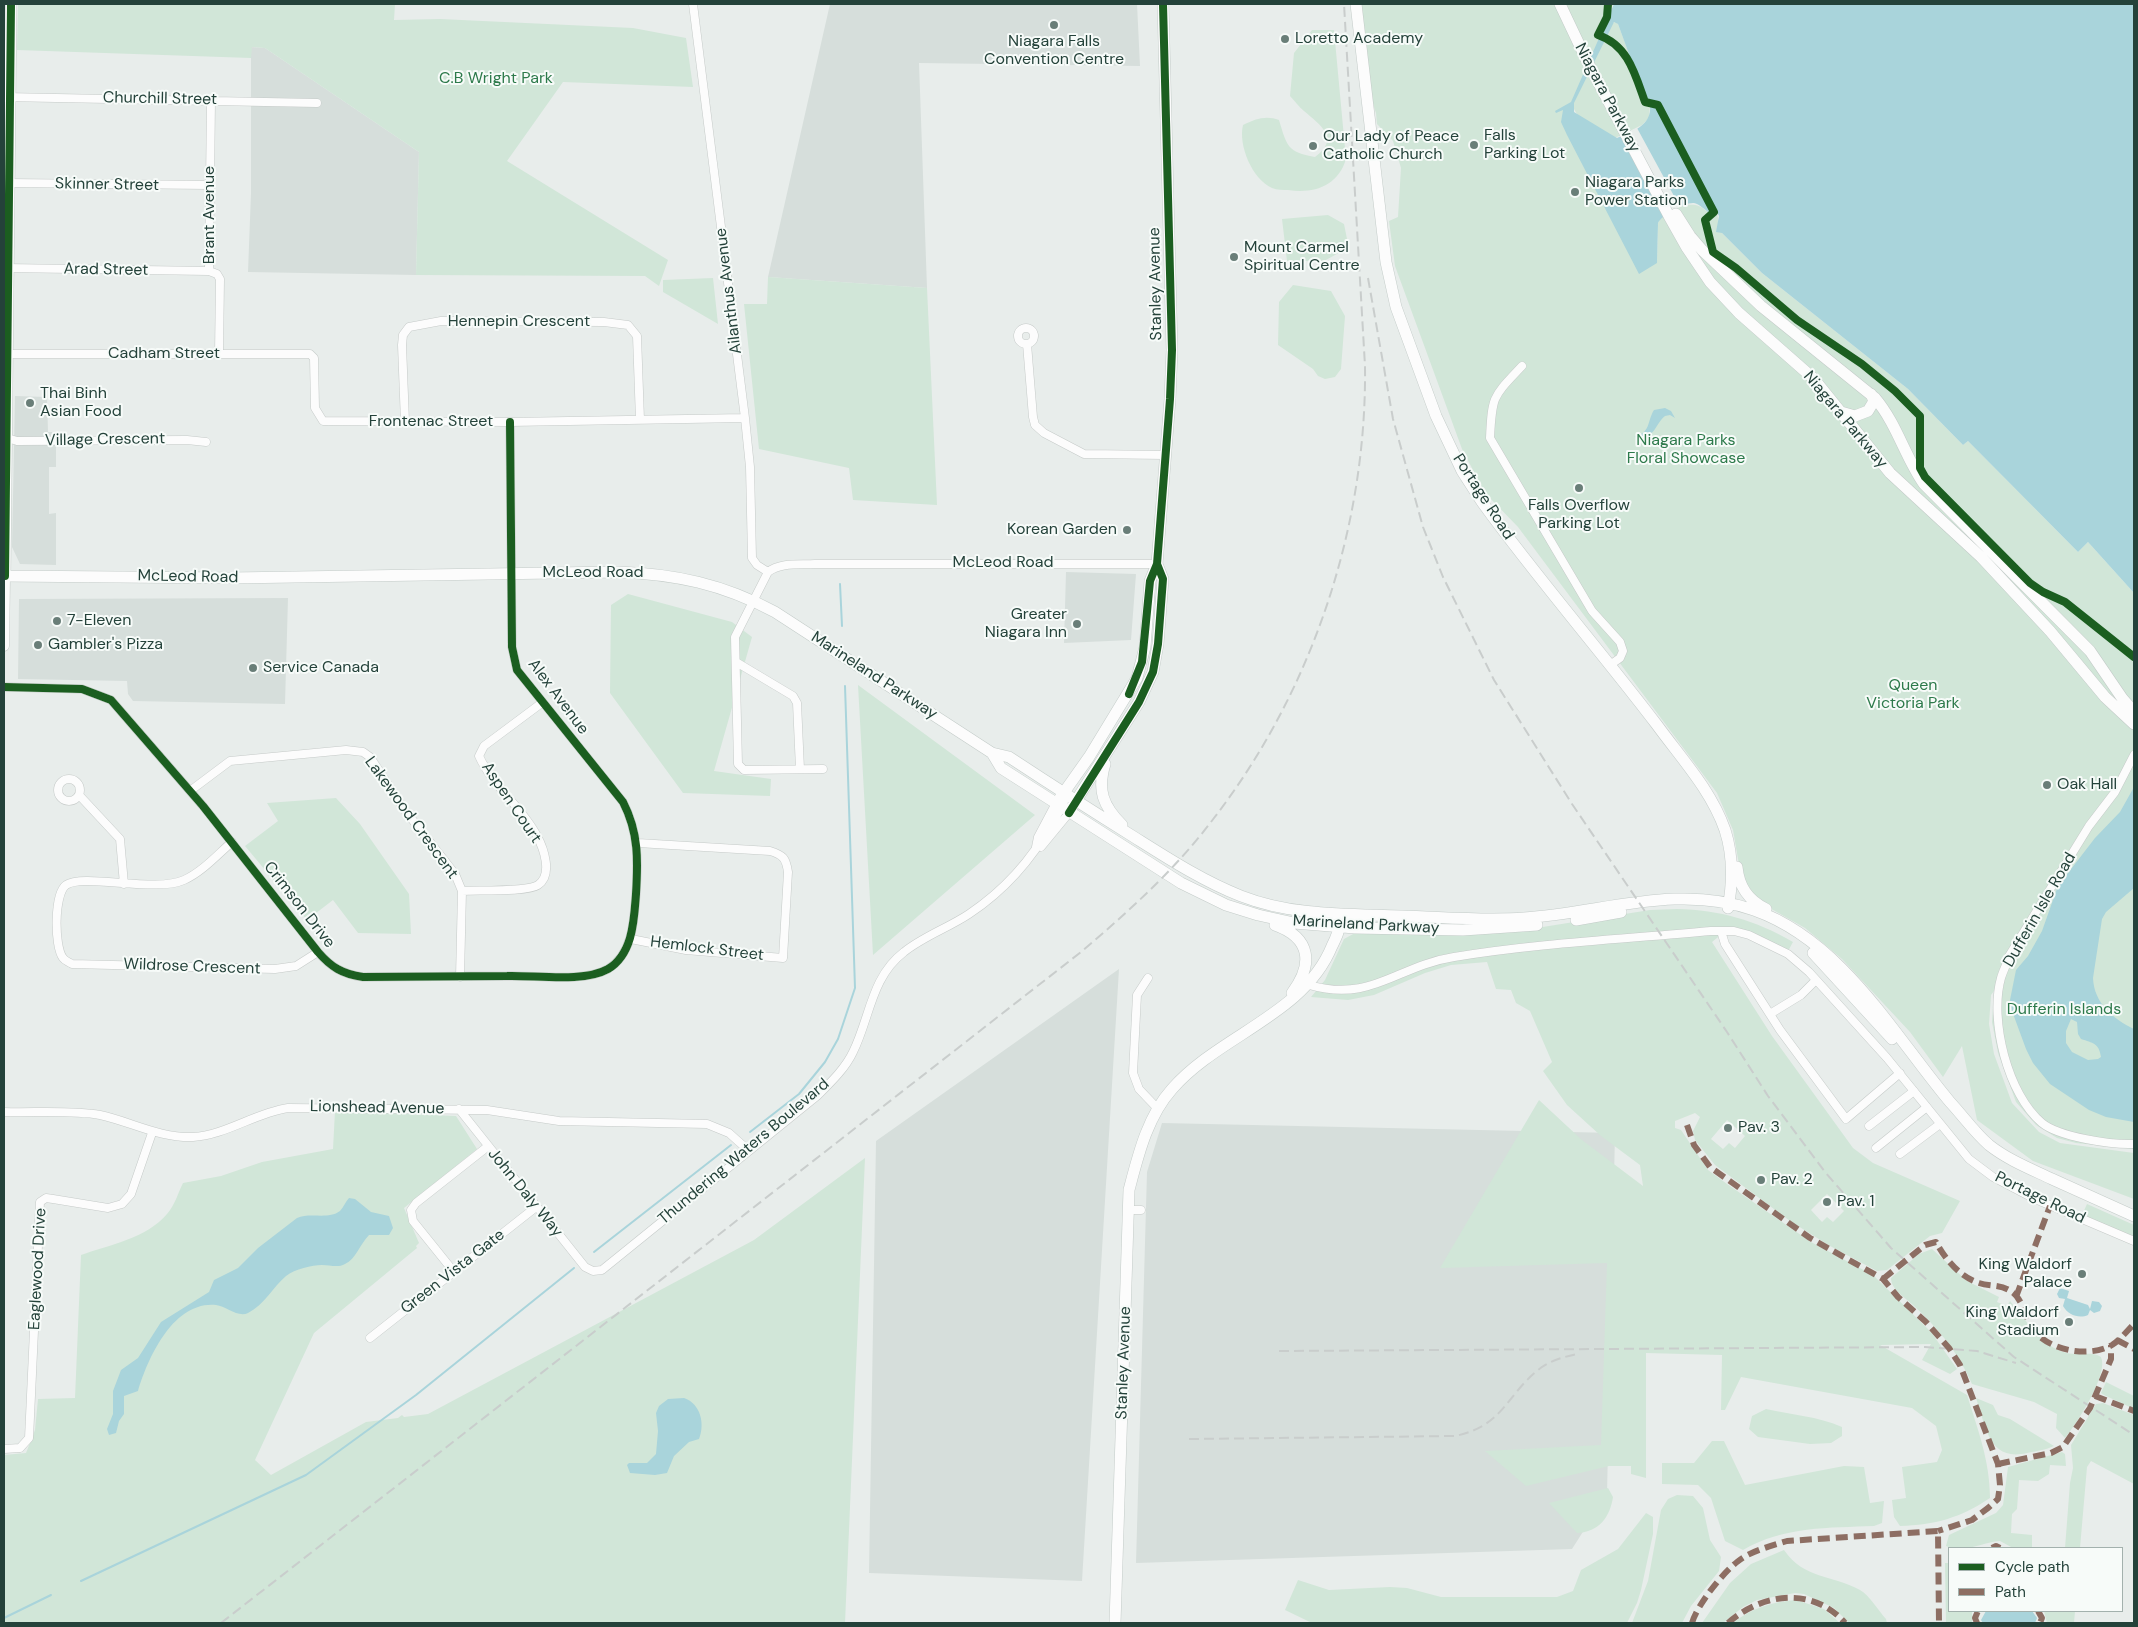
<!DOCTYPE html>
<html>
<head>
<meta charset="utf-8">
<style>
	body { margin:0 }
	#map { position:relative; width:2138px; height:1627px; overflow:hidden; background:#e8edeb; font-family:"DM Sans",sans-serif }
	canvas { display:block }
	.frame { position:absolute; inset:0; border:5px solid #24423a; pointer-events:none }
	.legend { position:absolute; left:1948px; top:1547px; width:175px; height:65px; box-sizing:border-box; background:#f7fbf9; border:1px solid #a3b1ad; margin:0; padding:6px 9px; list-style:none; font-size:15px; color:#24423a }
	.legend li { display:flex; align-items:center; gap:10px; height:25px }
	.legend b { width:25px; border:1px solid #a3b1ad }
</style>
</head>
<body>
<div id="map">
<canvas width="2138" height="1627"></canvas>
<div class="frame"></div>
<ul class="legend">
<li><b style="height:6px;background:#1b5e20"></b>Cycle path</li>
<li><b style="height:6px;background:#8d6e63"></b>Path</li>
</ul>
</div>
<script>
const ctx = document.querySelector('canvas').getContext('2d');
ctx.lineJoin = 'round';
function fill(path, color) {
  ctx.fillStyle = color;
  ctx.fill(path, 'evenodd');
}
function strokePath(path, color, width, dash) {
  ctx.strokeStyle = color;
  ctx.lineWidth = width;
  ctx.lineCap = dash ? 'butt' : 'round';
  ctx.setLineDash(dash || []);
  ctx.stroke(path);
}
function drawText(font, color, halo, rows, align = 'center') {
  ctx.font = font + ' "DM Sans",sans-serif';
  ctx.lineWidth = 4;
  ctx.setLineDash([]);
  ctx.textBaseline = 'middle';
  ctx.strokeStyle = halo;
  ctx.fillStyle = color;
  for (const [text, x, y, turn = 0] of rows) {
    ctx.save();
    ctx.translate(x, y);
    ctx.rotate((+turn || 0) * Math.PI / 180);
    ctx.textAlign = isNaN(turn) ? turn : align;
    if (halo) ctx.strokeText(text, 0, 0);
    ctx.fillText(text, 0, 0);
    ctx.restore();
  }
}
fill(new Path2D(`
	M830 4H1137L1140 66 919 63 927 288 768 277Z
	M251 47 265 48 419 152 416 275 248 272 251 193Z
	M15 396 47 397 48 432H56V467H49V514L56 513V565L20 564 12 547Z
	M1066 572 1136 574 1131 640 1064 643Z
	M288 598 285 704 133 701 128 694 127 681 18 679 19 599Z
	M1119 969 1082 1581 869 1573 876 1141Z
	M1162 1123 1615 1133 1607 1494 1572 1549 1136 1563 1147 1172Z`), '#d6dedb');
fill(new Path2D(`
	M18 4H395L394 20 440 19 633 28 686 38 693 87 563 82 507 161 668 260 659 286 645 276 416 275 419 152 265 48 252 47 251 58 17 50Z
	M1358 4H1614L1610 9 1607 21 1611 24 1615 22 1618 24 1644 94 1650 102 1649 118 1642 125 1615 138 1578 116 1574 109 1569 110 1657 261 1658 223C1665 209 1694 197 1706 211L1716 210 1722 233 1762 273 1908 389 1963 445 1968 441 2078 552 2088 542 2134 593V1149L2076 1143 2057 1138 2036 1125 2016 1102 1998 1053 1992 1022 1994 991 1991 995 1989 1024 1994 1054 2012 1103 2039 1132 2060 1143 2134 1153V1199L2033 1161 1977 1120 1962 1046 1943 1077 1910 1032 1842 959 1805 928 1759 902 1741 876 1733 830 1717 793 1518 527 1485 493 1462 449 1395 266 1389 221 1398 217 1401 168 1393 141 1377 124 1376 113 1364 77Z
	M1312 30H1334L1346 159C1338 186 1314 194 1288 190 1283 190 1277 190 1272 188 1252 179 1238 145 1243 125 1255 119 1266 115 1279 120 1287 146 1287 152 1315 157 1341 138 1320 125 1304 111 1299 107 1295 101 1290 96L1294 53Z
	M1328 215 1344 224 1347 239 1346 249 1324 261H1287L1282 219Z
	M768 277 927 288 937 505 853 500 849 468 759 449 744 304H767Z
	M713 278 718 324 663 292V280Z
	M1293 285 1331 291 1345 316 1341 369 1335 377 1325 379 1318 376 1313 369 1278 345 1279 302Z
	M628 594 732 622 752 637 714 771 771 779 770 796 683 793 610 693 611 605Z
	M858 685 1035 815 873 955Z
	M336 798 360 824 409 894 411 934 358 933 333 900 307 920 245 846 278 821 267 803Z
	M1677 909C1720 910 1755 920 1793 942L1787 953 1728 929 1712 942 1772 1036 1853 1148 1873 1163 1960 1201 1942 1233 1930 1236 1887 1270 1877 1271 1830 1246 1790 1221 1715 1165 1695 1140 1693 1131 1700 1117 1695 1113 1675 1121V1128L1681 1130 1708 1170 1727 1184 1811 1242 1873 1275 1931 1332 1957 1369 1950 1374 1922 1360 1931 1344 1880 1345 1967 1395C1978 1430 1990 1461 1990 1498 1960 1518 1935 1525 1900 1526L1894 1517 1892 1500 1906 1498 1902 1467 1937 1462 1942 1450 1936 1426 1912 1408 1741 1377 1725 1410H1721L1722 1355 1646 1353V1478L1631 1474V1466H1609L1526 1486 1485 1451 1601 1445 1607 1263 1440 1268 1539 1100 1582 1140 1643 1186 1640 1165 1601 1136 1567 1105 1543 1071 1552 1062 1530 1011 1516 1003 1511 990 1496 989 1487 962 1451 965 1425 973 1374 995 1348 1000 1311 997 1325 980 1344 939 1355 933 1530 929 1650 910ZM1727 1120 1745 1136 1735 1148 1729 1143 1723 1149 1711 1139ZM1827 1194 1844 1211 1833 1222 1827 1217 1822 1222 1811 1210Z
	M335 1111 456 1116 477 1149 404 1208 419 1243 416 1246 417 1248 314 1333 255 1460 271 1475 366 1422 398 1418 402 1415 404 1417 428 1414 754 1240 865 1158 845 1623H4V1455L26 1453 35 1430 38 1399 75 1398 81 1255C109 1245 147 1238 167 1214 175 1205 178 1193 183 1183L221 1176 262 1162 333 1149Z
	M2087 1204 2134 1225V1237L2082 1215Z
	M1932 1249 1967 1281 1999 1297 1997 1302 2007 1306 2010 1301C2027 1320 2039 1346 2067 1353 2078 1356 2092 1351 2101 1357 2109 1374 2077 1423 2065 1438L2056 1428 2057 1414 2034 1402 1972 1384C1958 1352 1938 1328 1912 1304 1904 1297 1891 1289 1891 1278L1919 1254Z
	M2106 1382 2134 1396V1409L2104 1395 2101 1393Z
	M1976 1398 1993 1405 1998 1415 2010 1419 2054 1446C2046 1450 2036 1451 2027 1453 1989 1462 1986 1427 1976 1398Z
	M2103 1403 2134 1415V1484L2091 1461 2087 1467 2080 1548H2065L2070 1483 2073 1468 2071 1445 2096 1404Z
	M1766 1409C1792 1415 1817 1416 1842 1427V1436L1831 1443 1810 1444 1758 1437 1749 1429 1752 1416Z
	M1712 1441H1724L1745 1485 1844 1466 1864 1467 1870 1503 1884 1501 1882 1523 1874 1526C1829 1528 1784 1526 1743 1550L1725 1541 1711 1498 1698 1485 1662 1484V1463H1694Z
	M2062 1452 2065 1454 2066 1466 2050 1465 2049 1474 2038 1481 2019 1480 2017 1509 2012 1514 2011 1533 2032 1535V1547L2045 1548H2013L2000 1541C1983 1542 1963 1554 1946 1546L1949 1535 1996 1513 2003 1505 2008 1467Z
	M1608 1488 1613 1497C1610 1517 1599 1532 1577 1533L1549 1503Z
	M1677 1495 1693 1496 1703 1508 1710 1540 1721 1557 1719 1571 1691 1606 1682 1623H1632L1648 1581 1661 1510 1668 1499Z
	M1646 1513 1653 1517V1534L1641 1590 1637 1603 1627 1623H1312L1285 1610 1298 1580 1329 1590 1390 1587 1407 1588 1441 1597H1557L1573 1591 1581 1570 1618 1549Z
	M1784 1550C1805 1580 1831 1574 1860 1590 1870 1596 1878 1610 1886 1619L1887 1623H1849L1834 1608 1804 1594 1795 1593 1757 1600 1743 1607 1723 1623H1702L1730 1583 1751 1564Z
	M1945 1563H1949V1611H1972V1623H1946Z
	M1796 1600 1824 1609 1840 1623H1733C1752 1608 1771 1602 1796 1600Z
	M2044 1611H2075L2074 1623H2047Z`), '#d1e6d8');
fill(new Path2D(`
	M1614 4H2134V593L2088 542 2078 552 1968 441 1963 445 1908 389 1762 273 1722 233 1716 232 1719 216 1660 106 1645 98 1618 24 1614 22 1574 103V112L1617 138C1632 132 1652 125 1650 106L1658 107 1713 211 1708 212C1703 208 1699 204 1694 203 1684 202 1662 215 1658 223L1657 263 1639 274 1567 135 1561 122 1563 110 1556 113 1555 111 1571 102Z
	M1665 408 1671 411 1675 418 1670 415 1665 416C1654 425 1656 440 1634 437 1651 433 1647 421 1654 410Z
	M2134 787V888L2106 912 2102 919 2093 978C2094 1003 2113 1019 2134 1029V1122L2106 1117 2089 1110 2050 1084 2033 1063 2026 1049 2012 1011 2010 1000 2016 970 2028 956 2042 931 2058 886 2095 838 2120 812ZM2071 1019 2077 1022 2078 1034 2081 1039C2093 1043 2099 1043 2101 1057L2098 1059 2088 1060 2072 1052 2066 1043V1031Z
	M349 1198 355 1199 371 1212 389 1216 393 1228 389 1235H369C360 1244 356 1259 345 1264 338 1268 330 1265 322 1265 312 1265 295 1269 286 1276 273 1287 264 1305 248 1313 238 1318 226 1306 216 1305 173 1301 148 1358 138 1391L124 1396V1414L119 1421 116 1433 109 1435 107 1429 113 1414V1391L121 1370 138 1358 161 1322 209 1292 214 1280 238 1268 258 1248 297 1218C310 1212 328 1220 340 1211 344 1207 345 1202 349 1198Z
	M2060 1288 2069 1291 2067 1298 2088 1305 2090 1309 2092 1301 2099 1302 2102 1306 2100 1311 2094 1313 2090 1310 2088 1315C2079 1319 2068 1315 2063 1306L2065 1299 2059 1298 2057 1294Z
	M684 1398C701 1404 705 1424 699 1439L689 1442 674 1456 667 1473 655 1475 630 1473 627 1465 629 1463H647L656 1454 658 1431 656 1413 659 1406 668 1399Z
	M1986 1611H2032L2037 1618 2035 1623H1983L1981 1620Z`), '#a9d4db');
fill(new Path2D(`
	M1650 102 1660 106 1718 213 1714 214 1658 107 1651 106Z
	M1637 128 1680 207 1664 216 1622 136Z`), '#e8edeb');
strokePath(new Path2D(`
	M840 584 842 626
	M750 1132 799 1094 825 1062 838 1039 855 988 845 686
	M594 1252 731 1145
	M81 1581 306 1475 416 1395 574 1268
	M4 1618 51 1595`), '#a9d4db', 2);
const minor = new Path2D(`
	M693 4 745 418 750 467 752 558 757 565 768 572
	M4 97 317 103
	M7 183 210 185
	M5 268 209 271 217 274 220 279 219 354
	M209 271 211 100
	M1018 336a8 8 0 1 1 16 0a8 8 0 1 1-16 0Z
	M1027 344 1033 417 1035 425 1044 433 1084 454 1166 455
	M4 354H310L314 358 315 408 323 421 510 422 745 418
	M1522 366C1493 397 1492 395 1490 438L1592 611 1620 642 1623 651 1620 658 1610 665
	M405 422 402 345 403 335 409 327 441 321 604 322 628 325 637 336 640 420
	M4 437 17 441 187 440 206 442
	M736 662 793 696 797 703 800 769
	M4 687 82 689 111 700 203 806 318 952C331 967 342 974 363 977 411 977 459 976 507 976 535 975 583 983 608 969 633 954 634 920 636 894 638 861 639 833 623 802L517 670 512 647 510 422
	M2134 755 2115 792 2089 826 2009 956C2007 964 2003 971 2001 978 1989 1020 2008 1095 2042 1123 2059 1137 2112 1145 2134 1144
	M823 769 744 770 738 764 735 637 768 572C781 562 800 565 815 564H1157
	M58 790a11 11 0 1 1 22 0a11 11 0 1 1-22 0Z
	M190 791 230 761 346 750 363 752 370 757 404 809 455 874 462 891 460 977
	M79 795 120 839 124 884
	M232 842C217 855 202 872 184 880 156 893 83 873 66 885 54 894 54 946 63 958 65 961 69 962 72 964L275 969 296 966 318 952
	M1036 847 1038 837 1056 803
	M1041 847 1069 813
	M462 891C478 890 528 892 538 885 553 875 544 849 537 836 522 807 493 787 479 756L484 746 543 702
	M1721 931 1725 944 1780 1030 1846 1119 1900 1073
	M631 939 686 950 783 958 788 872C786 858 783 855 770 851L638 843
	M1148 978 1137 995 1133 1073 1139 1089 1158 1109
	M1309 985C1372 1003 1396 966 1454 957 1539 943 1626 939 1711 931H1734L1749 935 1788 954 1809 972 1887 1058 1969 1159 1993 1177 2033 1198 2134 1241
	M1770 1014 1801 995 1816 980
	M459 1109 585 1267 593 1271 602 1270 817 1096C830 1083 845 1069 853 1052 870 1018 871 977 904 952 924 936 948 928 969 914 1005 890 1031 861 1052 823 1057 813 1067 805 1064 793
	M4 1112C33 1113 72 1110 100 1115 132 1122 159 1138 193 1137 226 1135 255 1113 288 1108L487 1110 559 1121 707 1124 729 1133 748 1150
	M1869 1126 1914 1091
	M1876 1148 1927 1107
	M1900 1154 1940 1124
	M1129 1210H1141
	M454 1272 413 1221 411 1210 416 1203 487 1147
	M370 1338 536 1207
	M4 1449 20 1448 29 1438 40 1202 46 1198 53 1199 108 1208 122 1204 131 1194 152 1133`);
const tertiary = new Path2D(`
	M4 646 5 576`);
const secondary = new Path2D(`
	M1356 4 1386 262 1396 307 1436 416 1462 471 1482 502C1537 578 1600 650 1657 725 1681 758 1711 790 1725 830 1733 855 1733 882 1728 908
	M1560 4 1587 61 1669 216 1687 248 1710 282 1739 313 1814 379 1890 473 1981 557 2050 631 2105 697 2134 724
	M1676 214 1690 236 1702 250 1761 306 1875 398C1897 424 1905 457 1924 484L2090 651 2122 698 2134 712
	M1841 412 1855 416 1868 411 1874 401 1871 394
	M4 576 231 578 618 572C675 574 723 584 775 612L992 753 1009 757C1050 784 1092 811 1134 837 1169 859 1203 881 1241 896 1292 916 1347 914 1401 916 1442 917 1483 921 1524 918 1602 913 1677 883 1754 910 1842 941 1893 1034 1950 1102 1963 1116 1975 1133 1989 1145 2008 1160 2031 1169 2052 1179 2079 1191 2107 1204 2134 1216
	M5 576 11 4
	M992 753 1001 768 1181 883 1226 905 1258 915 1294 923 1355 928 1463 930 1537 925
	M1105 764C1097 790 1103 806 1122 825
	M1060 798 1089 757 1137 678 1145 647 1150 581 1157 564 1170 399 1172 350 1163 4
	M1072 807 1139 702 1153 672 1158 644 1163 579 1157 564
	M1737 867C1739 887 1748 900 1766 909
	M1576 920 1621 912
	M1275 925C1312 938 1313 965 1292 993
	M1813 953 1892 1039
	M1115 1623 1129 1190C1138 1156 1147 1117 1172 1089 1219 1035 1304 1015 1332 946 1336 938 1340 930 1340 921`);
strokePath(minor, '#c5cac8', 9);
strokePath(tertiary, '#c5cac8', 11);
strokePath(secondary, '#c3cbc8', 12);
strokePath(minor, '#fcfcfc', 8);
strokePath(tertiary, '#fcfcfc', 10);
strokePath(secondary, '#fcfcfc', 11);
strokePath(new Path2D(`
	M1368 278 1393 419 1423 527 1443 577 1494 680 1572 804 1727 1032 1768 1096 1825 1172 1891 1248 2014 1357 2134 1435
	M1279 1351 1925 1347 1977 1351 2016 1363
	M1189 1439 1455 1436C1503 1426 1505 1397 1538 1370 1549 1361 1563 1357 1577 1354
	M221 1623 1081 952C1129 911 1176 869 1214 818 1312 691 1367 527 1365 366L1344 4`), '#c9cdcc', 2, [10, 5]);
strokePath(new Path2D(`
	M1687 1125 1694 1145 1710 1167 1810 1238 1883 1279 1898 1297 1926 1322 1949 1348 1960 1365 1998 1464 2000 1485 1998 1499 1988 1508 1972 1520 1938 1531
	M1883 1279 1925 1245 1936 1242C1945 1259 1960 1277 1979 1283 1991 1287 2001 1284 2012 1292 2023 1299 2026 1320 2034 1331 2051 1351 2089 1358 2112 1345 2120 1340 2127 1331 2134 1324
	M2016 1297 2050 1206
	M2117 1340 2134 1349
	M2095 1396 2134 1411
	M1998 1464 2051 1453 2063 1447 2090 1408 2111 1359V1345
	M1992 1548 1996 1546 2000 1548
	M2038 1611 2042 1618 2040 1623
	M1692 1623C1697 1605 1722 1574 1737 1562 1750 1551 1771 1546 1787 1541L1938 1531 1939 1623
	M1728 1623C1762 1593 1813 1586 1845 1623
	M1977 1623 1975 1618 1978 1611`), '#8d6e63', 6, [12, 6]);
strokePath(new Path2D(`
	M1608 4 1607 17 1598 35C1628 45 1635 74 1645 102L1658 105 1714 212 1705 220 1713 252 1736 268 1797 320 1862 364 1895 391 1920 416V468L1925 477 2030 583 2043 592 2065 602 2134 657
	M5 576 11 4
	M4 687 82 689 111 700 203 806 318 952C331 967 342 974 363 977 411 977 459 976 507 976 535 975 583 983 608 969 633 954 634 920 636 894 638 861 639 833 623 802L517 670 512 647 510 422
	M1129 694 1142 662 1150 581 1157 564 1170 399 1172 350 1163 4
	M1069 813 1139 702 1153 672 1158 644 1163 579 1157 564`), '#1b5e20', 8);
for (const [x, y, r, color] of [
	[1054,25,5,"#697e78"],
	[1285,39,5,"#697e78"],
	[1474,145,5,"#697e78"],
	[1313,146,5,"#697e78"],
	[1575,192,5,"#697e78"],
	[1234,257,5,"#697e78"],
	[30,403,5,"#697e78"],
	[1579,488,5,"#697e78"],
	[1127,530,5,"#697e78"],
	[57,621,5,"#697e78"],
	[1077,624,5,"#697e78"],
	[38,645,5,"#697e78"],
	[253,668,5,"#697e78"],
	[2047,785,5,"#697e78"],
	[1728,1128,5,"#697e78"],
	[1761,1180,5,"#697e78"],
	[1827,1202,5,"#697e78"],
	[2082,1274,5,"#697e78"],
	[2069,1322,5,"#697e78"]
]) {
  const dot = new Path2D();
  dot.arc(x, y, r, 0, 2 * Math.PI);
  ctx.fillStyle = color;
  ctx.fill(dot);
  strokePath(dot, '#f7fbf9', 2);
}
drawText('16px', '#24423a', '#f7fbf9', [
	["Loretto Academy",1295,39],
	["Niagara Falls",1054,42,"center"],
	["Convention Centre",1054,60,"center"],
	["Falls",1484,136],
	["Parking Lot",1484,154],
	["Our Lady of Peace",1323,137],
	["Catholic Church",1323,155],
	["Niagara Parks",1585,183],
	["Power Station",1585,201],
	["Mount Carmel",1244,248],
	["Spiritual Centre",1244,266],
	["Thai Binh",40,394],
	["Asian Food",40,412],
	["Falls Overflow",1579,506,"center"],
	["Parking Lot",1579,524,"center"],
	["Korean Garden",1117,530,"right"],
	["Greater",1067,615,"right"],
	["Niagara Inn",1067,633,"right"],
	["7-Eleven",67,621],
	["Gambler's Pizza",48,645],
	["Service Canada",263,668],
	["Oak Hall",2057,785],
	["Pav. 3",1738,1128],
	["Pav. 2",1771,1180],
	["Pav. 1",1837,1202],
	["King Waldorf",2072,1265,"right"],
	["Palace",2072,1283,"right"],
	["King Waldorf",2059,1313,"right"],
	["Stadium",2059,1331,"right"]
], 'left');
drawText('16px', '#2d7a4b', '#f7fbf9', [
	["C.B Wright Park",496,79],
	["Niagara Parks",1686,441],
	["Floral Showcase",1686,459],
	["Queen",1913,686],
	["Victoria Park",1913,704],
	["Dufferin Islands",2064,1010]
]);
drawText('16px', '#24423a', '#f7fbf9', [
	["Niagara Parkway",1607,98,62],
	["Churchill Street",160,99,1],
	["Skinner Street",107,185,1],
	["Brant Avenue",210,215,-90],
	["Arad Street",106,270,1],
	["Stanley Avenue",1156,284,-91],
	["Ailanthus Avenue",729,291,-97],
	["Hennepin Crescent",519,322],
	["Cadham Street",164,354],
	["Niagara Parkway",1845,420,50],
	["Frontenac Street",431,422],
	["Village Crescent",105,440,-1],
	["Portage Road",1483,497,57],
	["McLeod Road",1003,563],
	["McLeod Road",593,573],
	["McLeod Road",188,577,1],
	["Marineland Parkway",874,676,33],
	["Alex Avenue",558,697,53],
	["Aspen Court",511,803,56],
	["Lakewood Crescent",411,818,54],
	["Crimson Drive",299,905,52],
	["Dufferin Isle Road",2040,910,-60],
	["Marineland Parkway",1366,925,3],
	["Hemlock Street",707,949,7],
	["Wildrose Crescent",192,967,2],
	["Lionshead Avenue",377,1108,1],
	["Thundering Waters Boulevard",744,1152,-40],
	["John Daly Way",525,1193,51],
	["Portage Road",2040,1198,26],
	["Eaglewood Drive",38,1269,-87],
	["Green Vista Gate",453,1272,-38],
	["Stanley Avenue",1124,1363,-88]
]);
</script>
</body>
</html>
